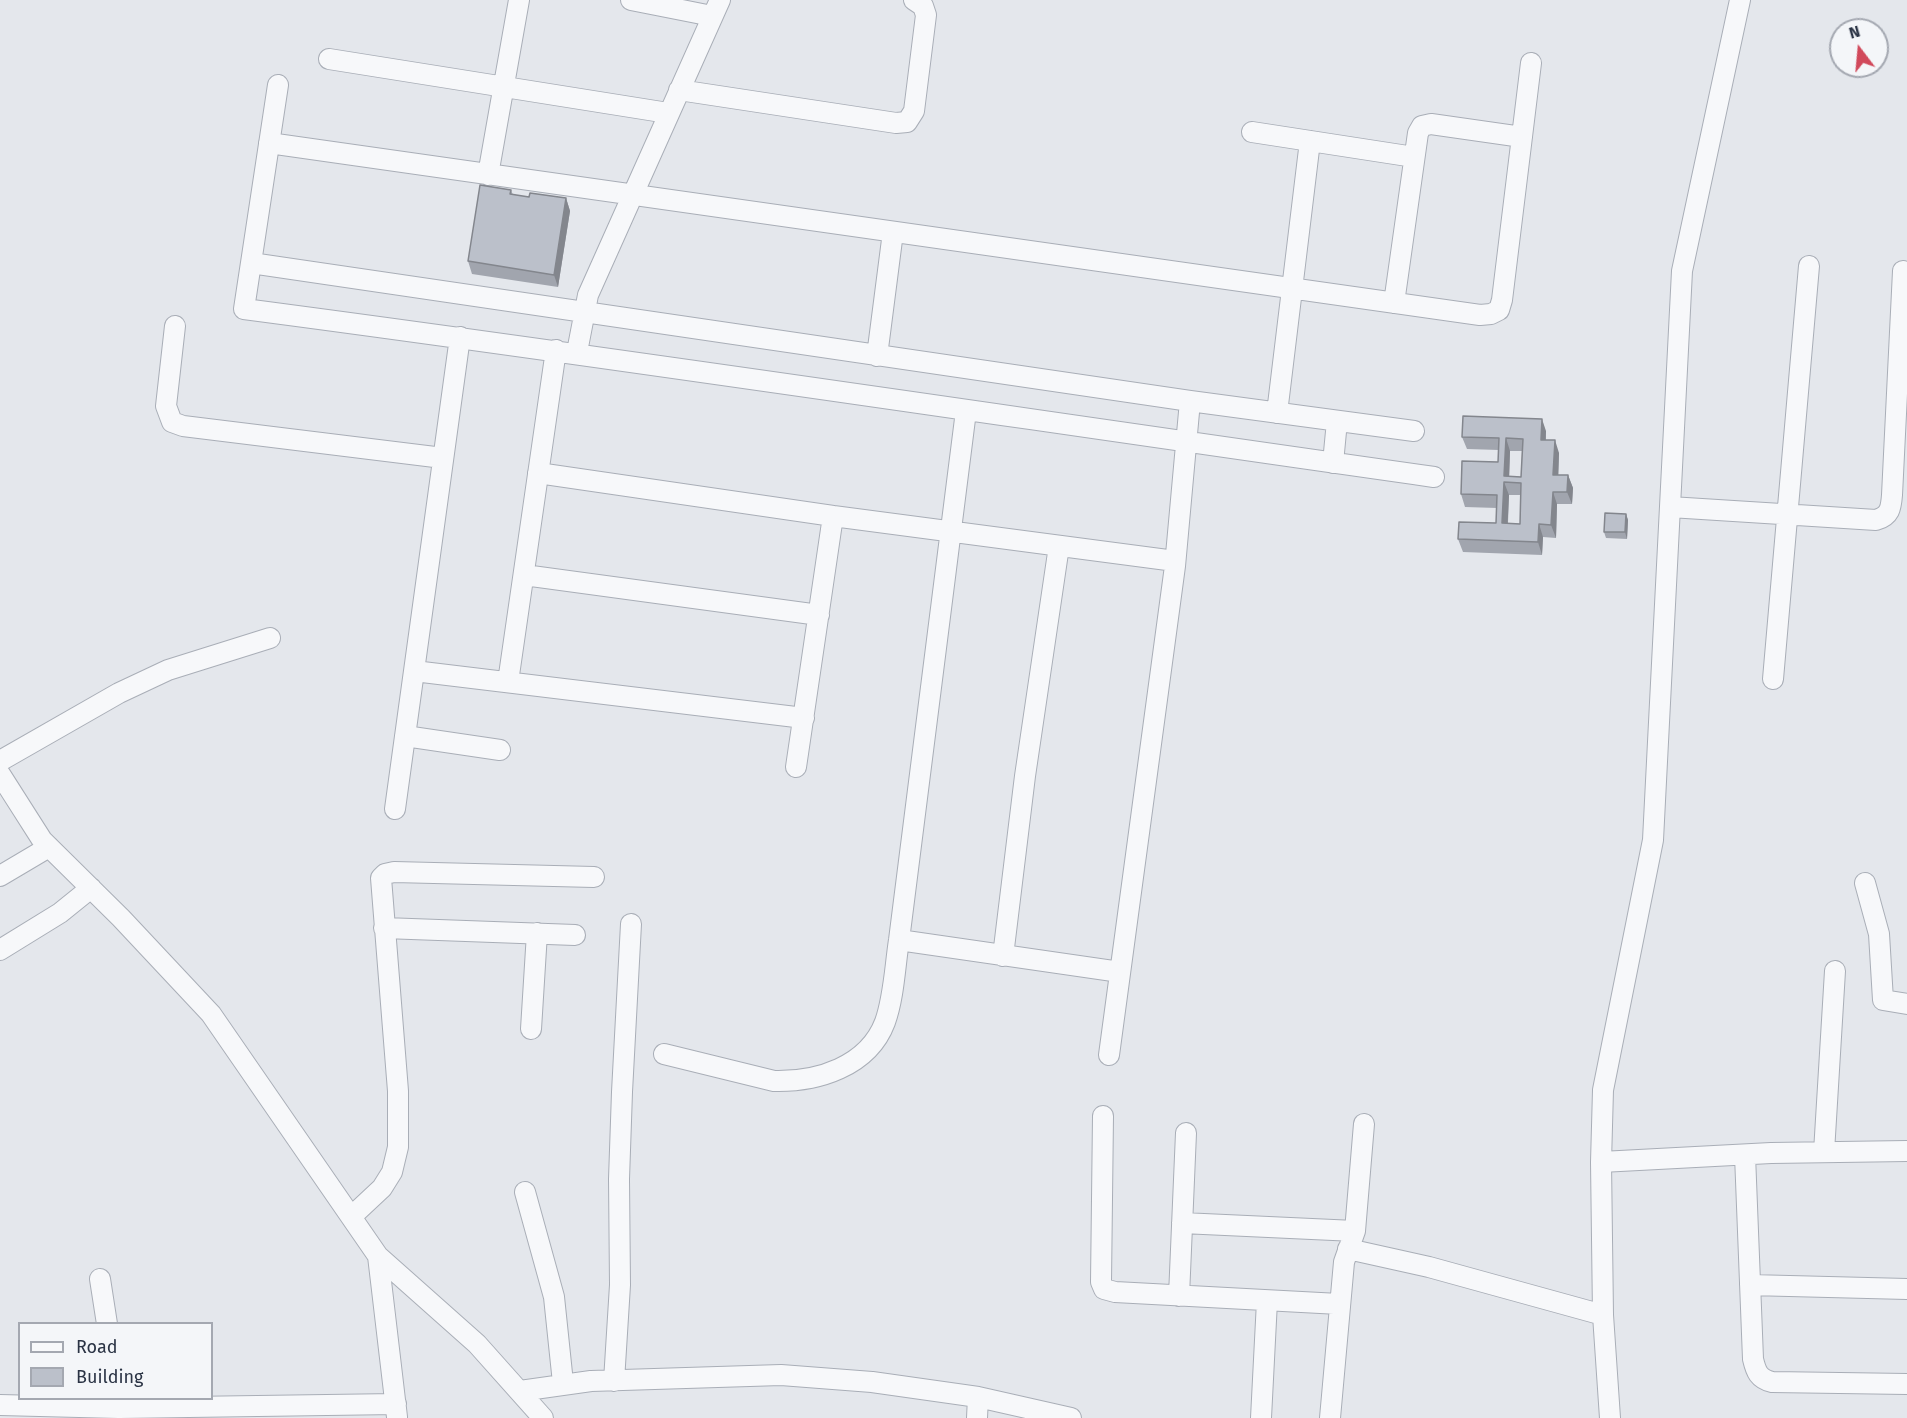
<!DOCTYPE html>
<html>
<head>
<meta charset="utf-8">
<style>
	body { margin:0 }
	#map { position:relative; width:1907px; height:1418px; overflow:hidden; background:#e4e7ec; font-family:"Fira Sans",sans-serif }
	canvas { display:block }
	.legend { position:absolute; left:18px; top:1322px; width:195px; height:78px; box-sizing:border-box; background:#f4f6f9; border:2px solid #a4a8b1; margin:0; padding:8px 10px; list-style:none; font-size:18px; color:#2b3445 }
	.legend li { display:flex; align-items:center; gap:12px; height:30px }
	.legend b { width:30px; border:2px solid #a4a8b1 }
	.north { position:absolute; left:1829px; top:18px; width:60px; height:60px; box-sizing:border-box; background:#f4f6f9; border:2px solid #a4a8b1; border-radius:50%; rotate:344deg; font-size:16px; font-weight:700; line-height:24px; text-align:center; color:#2b3445 }
	.north::after { content:''; display:block; margin:auto; width:21px; height:27px; background:#d1495b; clip-path:polygon(50% 0,100% 100%,50% 72%,0 100%) }
</style>
</head>
<body>
<div id="map">
<canvas width="1907" height="1418"></canvas>
<ul class="legend">
<li><b style="height:8px;background:#f7f8fa"></b>Road</li>
<li><b style="height:16px;background:#bbc0ca"></b>Building</li>
</ul>
<div class="north">N</div>
</div>
<script>
const ctx = document.querySelector('canvas').getContext('2d');
ctx.lineJoin = 'round';
function strokePath(path, color, width, dash) {
  ctx.strokeStyle = color;
  ctx.lineWidth = width;
  ctx.lineCap = dash ? 'butt' : 'round';
  ctx.setLineDash(dash || []);
  ctx.stroke(path);
}
function fill(path, color) {
  ctx.fillStyle = color;
  ctx.fill(path, 'evenodd');
}
const street = new Path2D(`
	M631 0 712 16
	M329 59 668 113
	M278 85 244 309C641 361 1037 421 1434 477
	M679 90 896 123 907 122 914 111 926 15 923 6 914 0
	M1252 132 1414 157
	M269 143 1480 315 1491 314 1499 310 1502 300 1531 63
	M488 175 519 0
	M251 263 1190 401 1414 431
	M1394 303 1418 133 1422 126 1431 124 1522 137
	M175 326 166 406 172 422 183 426 443 458
	M577 352 588 295 720 0
	M877 356 893 232
	M1277 413 1310 141
	M1333 463 1337 421
	M538 473 833 516 1175 561
	M1670 507 1876 520C1890 516 1891 508 1892 495L1903 271
	M524 575 819 615
	M414 671 804 718
	M1773 679 1809 266
	M508 682 556 350
	M405 736 500 750
	M0 761 119 693 168 670 270 638
	M796 767 833 516
	M0 774 42 840 121 918 211 1014 378 1256 477 1344 543 1418
	M395 809 460 337
	M0 876 49 847
	M1865 883 1879 934 1883 1000 1907 1004
	M384 928 575 935
	M899 940 1120 972
	M0 950 60 913 91 888
	M1003 956 1025 776 1059 546
	M531 1029 537 933
	M664 1054 774 1081C817 1082 868 1067 885 1022 894 997 895 966 899 940L966 411
	M1109 1055 1175 566 1190 401
	M1103 1116 1101 1282 1104 1289 1115 1292 1339 1304
	M1824 1152 1835 971
	M1745 1155 1753 1359C1756 1372 1759 1379 1772 1382L1907 1384
	M1601 1162 1771 1153 1907 1151
	M525 1192 554 1297 563 1383
	M351 1217 382 1188 392 1172 398 1147V1091L381 878 385 874 394 872 594 877
	M1182 1223 1355 1231
	M1348 1249 1429 1267 1603 1315
	M378 1256 397 1417
	M100 1279 107 1324
	M1750 1285 1907 1289
	M1179 1296 1186 1133
	M614 1381 620 1285 619 1179 622 1092 631 924
	M520 1391 591 1381 781 1375 872 1382 978 1397 1071 1418
	M0 1405 119 1408 396 1404
	M977 1418 978 1397
	M1261 1418 1267 1301
	M1330 1418 1344 1262 1355 1231 1364 1124
	M1610 1418 1603 1315 1601 1162 1603 1090 1653 840 1682 271 1740 0`);
strokePath(street, '#a9aeb7', 22);
strokePath(street, '#f7f8fa', 20);
fill(new Path2D(`
	M511 190 513 195 529 197 566 198 570 211 558 287 472 274 468 261Z
	M1546 431V440L1559 453 1558 475H1568L1573 488 1572 504H1557L1556 538 1543 537 1542 555 1463 552 1458 539 1496 523 1497 508 1465 507 1461 494 1498 462 1499 450 1467 449 1462 437ZM1510 451H1522L1521 477 1509 476ZM1509 495H1521L1520 524 1508 523Z
	M1626 514 1628 520 1627 539 1606 538 1604 532Z`), '#a1a5ae');
fill(new Path2D(`
	M566 198 570 211 558 287 554 275Z
	M1542 419 1546 431 1545 452 1541 440Z
	M1506 438 1510 451 1509 482 1504 476Z
	M1555 440 1559 453 1558 487 1553 475Z
	M1568 475 1573 488 1572 504 1567 492Z
	M1504 482 1509 495 1507 536 1502 523Z
	M1553 492 1557 504 1556 538 1551 525Z
	M1626 514 1628 520 1627 539 1625 532Z
	M1539 524 1543 537 1542 555 1538 542Z`), '#83868d');
const building = new Path2D(`
	M480 185 511 190 510 194 529 197 530 193 566 198 554 275 468 261Z
	M1463 416 1542 419 1541 440H1555L1553 475H1568L1567 492H1553L1551 525 1539 524 1538 542 1458 539 1459 522 1496 523 1497 495 1461 494 1462 461 1498 462 1499 438 1462 437ZM1506 438 1523 439 1521 477 1504 476ZM1504 482 1521 483 1520 524 1502 523Z
	M1605 513 1626 514 1625 532H1604Z`);
fill(building, '#bbc0ca');
strokePath(building, '#83868d', 1.5);
</script>
</body>
</html>
